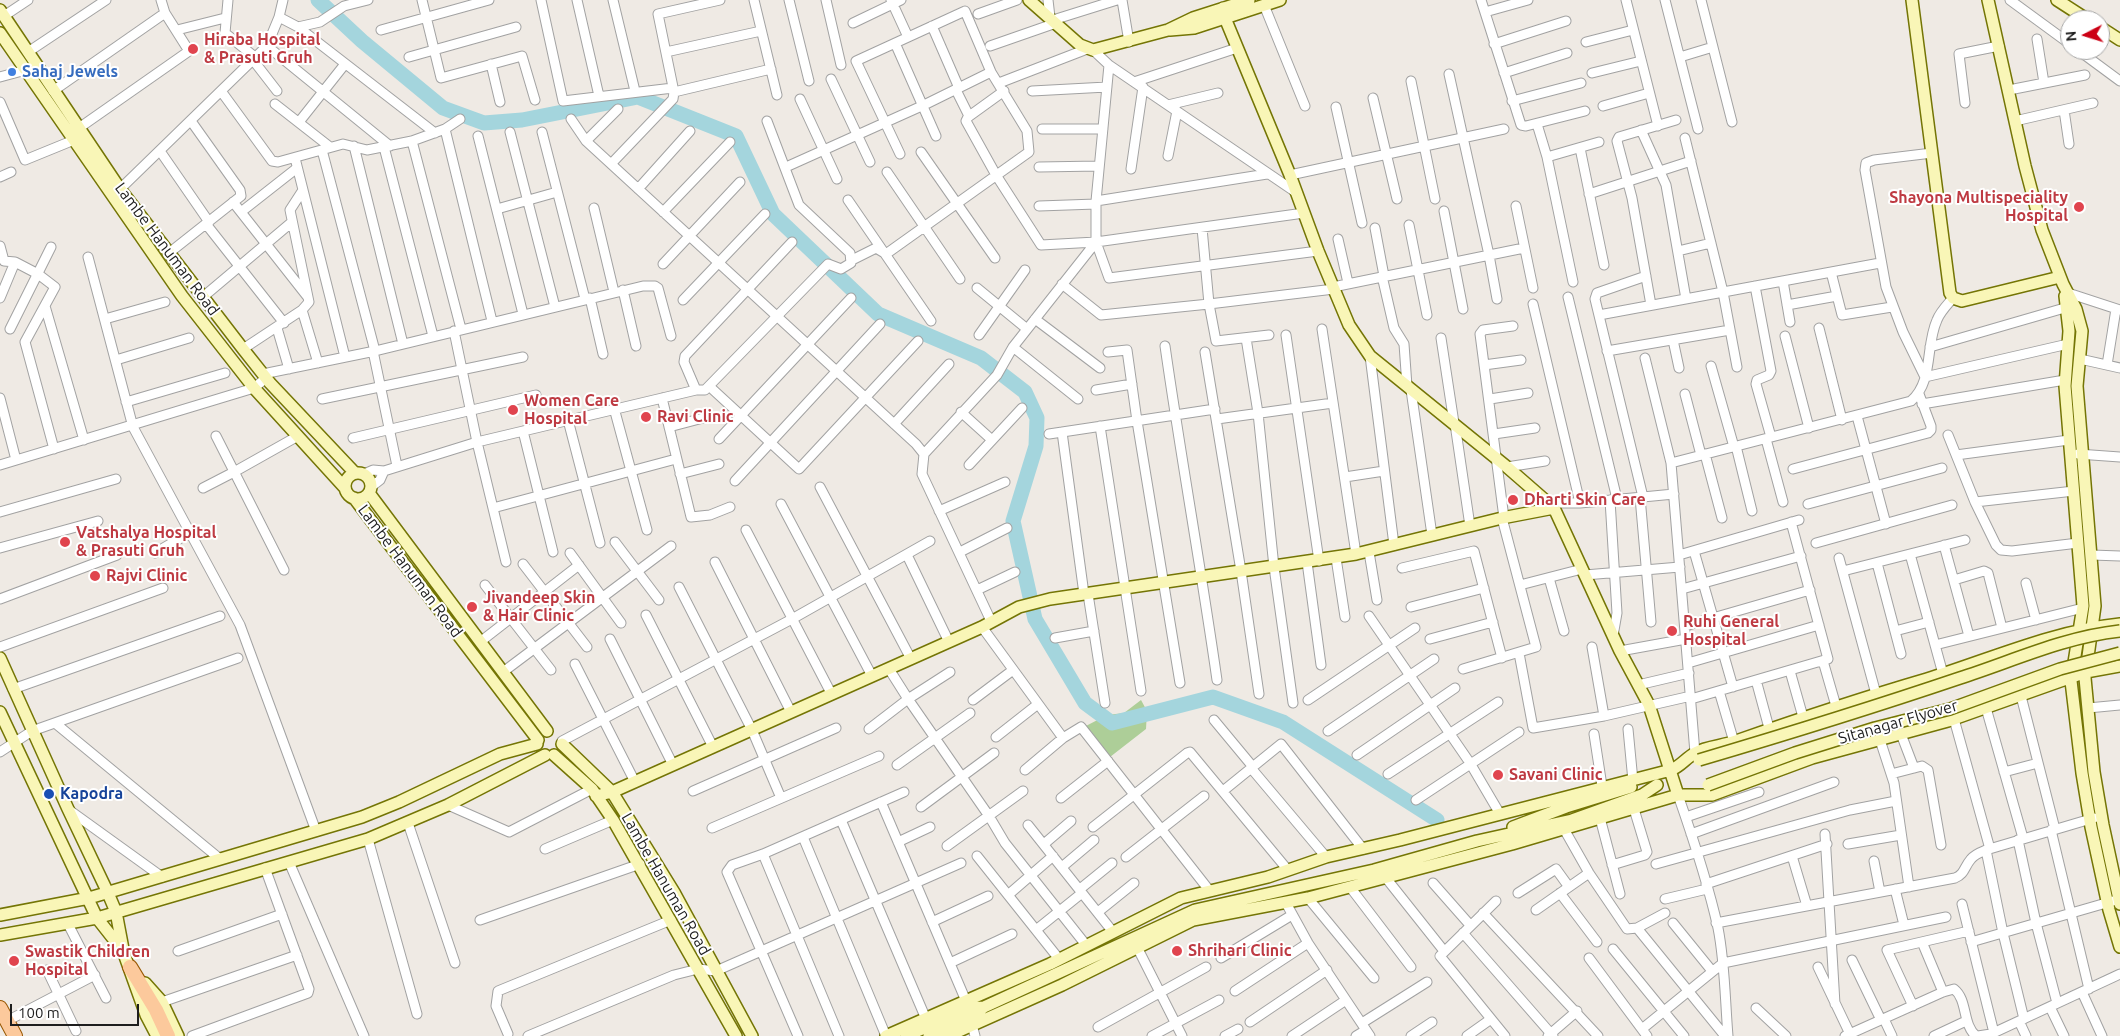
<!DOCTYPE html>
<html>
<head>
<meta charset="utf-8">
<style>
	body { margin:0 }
	#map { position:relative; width:2120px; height:1036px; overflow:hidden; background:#efeae4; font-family:Ubuntu,sans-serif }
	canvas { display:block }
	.north { position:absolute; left:2060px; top:10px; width:50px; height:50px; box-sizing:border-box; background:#fff; border:1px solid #a5a5a5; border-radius:50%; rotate:265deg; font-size:14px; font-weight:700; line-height:20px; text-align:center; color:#1e1e1e }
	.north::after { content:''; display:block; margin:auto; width:18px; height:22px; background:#cc0014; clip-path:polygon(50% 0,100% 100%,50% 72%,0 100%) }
	.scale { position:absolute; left:10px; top:1004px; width:129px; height:22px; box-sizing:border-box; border:2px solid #1e1e1e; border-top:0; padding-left:6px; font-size:15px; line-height:18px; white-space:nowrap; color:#1e1e1e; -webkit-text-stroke:4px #fff; paint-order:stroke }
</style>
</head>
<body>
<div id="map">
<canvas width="2120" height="1036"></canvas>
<div class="north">N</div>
<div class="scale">100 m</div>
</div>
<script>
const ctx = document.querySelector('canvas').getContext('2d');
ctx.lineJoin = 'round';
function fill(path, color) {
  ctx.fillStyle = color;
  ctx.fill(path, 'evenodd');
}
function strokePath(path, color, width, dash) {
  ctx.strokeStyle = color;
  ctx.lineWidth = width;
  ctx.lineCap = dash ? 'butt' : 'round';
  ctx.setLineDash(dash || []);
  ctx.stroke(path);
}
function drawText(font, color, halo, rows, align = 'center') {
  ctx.font = font + ' Ubuntu,sans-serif';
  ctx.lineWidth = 4;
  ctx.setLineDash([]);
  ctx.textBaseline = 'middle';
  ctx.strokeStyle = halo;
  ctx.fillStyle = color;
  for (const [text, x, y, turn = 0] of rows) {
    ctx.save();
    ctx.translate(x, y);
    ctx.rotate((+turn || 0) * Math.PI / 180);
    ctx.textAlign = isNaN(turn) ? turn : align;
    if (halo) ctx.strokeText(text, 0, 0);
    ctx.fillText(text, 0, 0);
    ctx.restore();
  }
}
fill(new Path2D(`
	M1141 700 1147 711 1146 729 1110 757 1084 727 1107 715 1124 713Z`), '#adce98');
strokePath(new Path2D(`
	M318 0 362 41 443 108 484 123 522 120 638 97 736 136 773 214 878 314 981 358 1025 392 1037 418 1036 446 1013 521 1035 619 1085 703 1112 723 1213 697 1283 722 1437 820`), '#a4d5dd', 15);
const street = new Path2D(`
	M228 0 225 33 255 57
	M422 0 441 78 522 56 535 100
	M541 0 563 101 673 88
	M577 0 599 96
	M613 0 635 91
	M754 0 777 95
	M789 0 809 81
	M826 0 841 65
	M891 0 908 37
	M1048 0 1050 17
	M1122 0 1129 42
	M1481 0 1521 125 1526 126 1585 111
	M1626 0 1658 126
	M1665 0 1698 129
	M1701 0 1732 122
	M2010 0 2070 44
	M1264 5 1305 106
	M1485 12 1528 0
	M978 14 1017 0
	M4 16 28 0
	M279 17 298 27 435 133
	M1053 20 1117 0
	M853 23 901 0
	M932 26 959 88
	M298 27 320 22 344 6 368 0
	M177 30 225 18
	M381 30 489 0
	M2037 39 2044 83
	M1586 42 1633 30
	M895 43 936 136
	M1494 44 1566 21
	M267 46 390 146
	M990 46 1056 23
	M1093 50 1109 65 1297 193
	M2078 50 2120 81
	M28 52 106 0
	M666 52 761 31
	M409 57 516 27
	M1680 57 1713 47
	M253 60 277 91
	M491 64 500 102
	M1504 73 1567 53
	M1592 73 1641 61
	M1449 74 1489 255 1497 299
	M0 77 26 70
	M831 79 870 162
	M1411 81 1435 199
	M1134 82 1237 48
	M999 83 1087 49
	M956 90 969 116
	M2009 90 2085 75
	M53 91 165 13
	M221 91 272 161 278 162 343 144 367 150 412 141 445 129 460 119
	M1004 91 968 117 966 121 996 175 1041 245 1096 242 1304 213
	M1032 91 1107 87
	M674 92 771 69
	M1373 98 1397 199
	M800 99 837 179
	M1512 101 1581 83
	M0 102 25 160 74 140
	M1965 103 1959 54 1999 46
	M275 104 330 147
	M1168 105 1218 93
	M1603 106 1649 93
	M1336 107 1362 223
	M2064 110 2069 144
	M571 119 586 141 916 444 924 454 922 474 991 621
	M2015 121 2093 103
	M299 122 345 64
	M1537 124 1547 157 1573 282
	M79 128 189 51 165 13 161 0
	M445 129 492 321
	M1042 129H1103
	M1641 130 1666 185 1686 299
	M510 132 555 307
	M542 132 585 299
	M478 136 523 314
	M1685 138 1723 292 1737 367
	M412 141 461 329
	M586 141 618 109
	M354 146 403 344
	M384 147 433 336
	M1580 148 1604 265
	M322 150 375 351
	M160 151 209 222
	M921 152 995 258
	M1932 153 1874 160 1866 163 1865 170 1886 287 1903 332 1925 377 2068 344
	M1168 156 1177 111
	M1547 157 1599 142
	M295 158 345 357
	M611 164 673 99 674 92 658 14 720 0
	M786 167 924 105 991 72
	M1039 167 1099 166
	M1131 169 1143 87
	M887 172 960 279
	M1290 175 1504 129
	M0 177 11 172
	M638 189 690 131
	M116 193 267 46 279 17 283 0
	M1589 194 1691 161
	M848 200 931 321
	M1096 201 1267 174
	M233 202 307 296
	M1039 206 1096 204
	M1516 206 1533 288
	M594 208 614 292
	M497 209 557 192
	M1444 211 1463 309
	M241 212 297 168
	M663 212 730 142
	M206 224 284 323
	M1409 225 1427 315
	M1202 228 1209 304 1216 341 1269 335
	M1375 228 1384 276
	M1338 239 1348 283
	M1096 242 1109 278 1318 251
	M0 246 4 261 15 262 0 298
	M1678 251 1711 243
	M169 253 241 196 240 190 191 121
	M88 257 133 427 240 625 316 831
	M852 260 876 248 886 254 1029 152 1027 131 991 72 965 11 856 61 900 154
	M15 262 38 274 55 287 25 342 54 449
	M663 264 740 182
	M1831 272 1842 315 1892 307
	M1382 276 1394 328 1404 344 1407 386
	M1783 281 1790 322
	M1062 284 1101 315 1209 304 1334 289
	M1755 286 1771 371 1769 375 1757 380 1756 384 1771 437
	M1333 287 1524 248
	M977 288 1027 329
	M623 290 636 346
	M2068 293 2120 310
	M203 297 292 222
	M1568 297 1617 499
	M590 298 603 354
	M683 300 765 214
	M1533 304 1580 503
	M1651 305 1632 198 1617 141 1619 137 1676 120
	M1787 305 1837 296
	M45 306 84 440
	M302 310 318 363
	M1599 315 1880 263
	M105 319 165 302
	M1035 319 1100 368
	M277 328 289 369
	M1819 328 1842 420
	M10 329 51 247
	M1322 329 1356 554
	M454 331 477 442 506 562
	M979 335 1025 270
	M1286 335 1319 561
	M1785 336 1809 428
	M1246 338 1258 413 1274 567 1293 703
	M1441 338 1454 423
	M1673 340 1679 368
	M1165 346C1181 458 1201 568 1217 680
	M1013 347 1078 399
	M1930 347 2068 307
	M243 349 302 310 309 302 290 210 303 190
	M373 351 397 466
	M1607 351 1730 330
	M1108 352 1127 350 1137 421 1180 683
	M1205 352 1241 571 1259 694
	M1370 356 1394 545
	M1645 358 1671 463 1695 753
	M2080 359 2120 368
	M116 360 189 338
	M1484 365 1521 360
	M2107 365 2116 309
	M1711 366 1734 447
	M263 374 375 351 643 286H655L658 288 671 336
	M709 386 799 469 918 341
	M696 390 684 362 685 356 792 242
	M1096 390 1132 384
	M1411 390 1432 535
	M1685 394 1701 455
	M0 398 16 460
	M662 398 691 517 710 515 730 507
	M322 399 523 357
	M1490 399 1528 393
	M126 402 225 373
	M1922 404 2065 380
	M614 408 647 530
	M961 412 992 440
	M1857 416 1886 524
	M1217 419 1333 403
	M568 420 600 543
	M894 424 949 364
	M1455 424 1470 526
	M1100 426 1141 691
	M669 427 707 417
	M523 431 553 552
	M1062 432 1084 594
	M1049 434 1215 409
	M1494 434 1535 428
	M1948 435 1975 502 1996 545 2001 550 2012 551 2078 543
	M216 436 284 570
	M353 438 536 395
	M719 439 851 298
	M1766 439 1783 502
	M1736 446 1752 511
	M924 454 997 375 1013 347 1096 242V201L1109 65
	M1705 454 1722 518
	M2078 454 2120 457
	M1956 455 2069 440
	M1671 463 1911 401C1934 381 1925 346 1937 320 1940 312 1947 305 1953 298
	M0 465 254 388 266 378
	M969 465 1022 408
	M1507 467 1545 461
	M1793 469 1928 433 1931 430V426L1919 394
	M384 471 477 442 696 390H705L828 264 841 269 851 263 850 253 799 205 767 121
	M364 474 373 470 384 471 380 480 371 487
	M680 474 719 464
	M1345 477 1384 471
	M735 481 880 324
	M820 487 911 659
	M203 488 234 472 298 436
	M1640 497 1651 622
	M1643 497 1595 299 1597 293 1646 276
	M1610 500 1617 613 1613 636
	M1975 502 2074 491
	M1549 503H1580L1674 494
	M781 504 872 676
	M1808 504 1942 468
	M493 508 676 459
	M939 511 1005 482
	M0 512 116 479
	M1504 518 1480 334 1483 330 1513 326
	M746 530 831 693
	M615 542 659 600
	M1816 543 1952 505
	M1944 545 1969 636
	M0 548 98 521
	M1694 551 1733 687
	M960 552 1007 528
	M1369 552 1377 600
	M155 553 191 532
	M570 553 621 623
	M1910 554 1943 674
	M907 555 949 642
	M1679 555 1799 520
	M2092 555 2120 556
	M1336 558 1345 617
	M1839 558 1876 694
	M715 562 791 712
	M1307 562 1321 665
	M1877 563 1901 654
	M523 564 587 647
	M1402 568 1474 551 1502 658
	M1843 571 1965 540
	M1585 575 1680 567
	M1549 578 1564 631
	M1954 580 1984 571 1988 573 2002 628
	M2026 583 2036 620
	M485 585 551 670
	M1520 585 1582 569
	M679 587 752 730 781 798
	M1682 589 1801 556
	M977 590 1015 572
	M1088 594 1105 703
	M0 599 117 555
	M1411 607 1484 588
	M646 615 713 747
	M1369 616 1470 763 1500 814
	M1685 626 1810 590
	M982 627 1063 738
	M1895 631 1929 622
	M1055 638 1094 631
	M610 639 673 765
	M1430 639 1493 622
	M480 642 579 565
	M1935 645 2083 608
	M0 647 163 588
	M1592 647 1604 716
	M1620 651 1686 639
	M1519 653 1533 728 1604 716 1691 696
	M1823 661 1836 706
	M1688 663 1819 625
	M575 664 635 782
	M889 669 908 699 989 816 1005 843 1086 945
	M1463 669 1536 647 1502 518
	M1790 671 1803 717
	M503 672 671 546
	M1756 680 1769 728
	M1638 685 1689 673
	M13 689 220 616
	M1719 691 1734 742
	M2021 696 2055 829
	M1691 699 1828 659 1791 522
	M973 700 1013 670
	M1308 700 1415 628
	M1986 708 2023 838
	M2088 708 2120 705
	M1954 719 1990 849
	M1214 720 1253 767
	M55 723 220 859
	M869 729 908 699 950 672
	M1628 729 1633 781
	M1328 731 1434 659
	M1594 734 1602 786
	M1901 734 1914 768
	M996 737 1038 704
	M1880 740 1894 783 1909 887
	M562 741 792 619 930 541
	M0 752 32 731 238 658
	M1357 755 1455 688
	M897 765 970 713
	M1251 768 1326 857
	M1025 770 1063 738 1081 727 1209 890
	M2004 772 2038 763
	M1388 774 1498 702
	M1891 774 1922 766 1928 770 1941 845
	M693 791 836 728
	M1223 791 1281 744 1363 849
	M1678 795C1693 838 1708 883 1718 928 1725 963 1725 1000 1728 1036
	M1061 798 1108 761
	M1416 800 1519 732
	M881 802 966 1001
	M448 805 509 832 592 789
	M921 807 994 753
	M69 810 162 877
	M1686 817 1759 792
	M1600 818 1620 894
	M841 820 926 1019
	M408 823 455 963
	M1028 825 1113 932
	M1093 827 1187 753 1190 752 1287 869
	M712 828 879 756
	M1564 829 1589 873 1627 929 1637 928 1665 913
	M2051 830 2089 989
	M1691 834 1834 782
	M1825 834 1835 1004
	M803 837 886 1036
	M368 839 417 1014
	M2018 840 2036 923 2057 1003
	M898 842 930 827
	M1044 844 1071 821
	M1848 844 1901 835
	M947 846 1023 791
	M545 849 613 820
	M1986 850 2003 933 2024 1019
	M763 854 839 1036
	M977 856 1059 959
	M1792 856 1807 906
	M1126 857 1204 796
	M1874 861 1880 892
	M289 862 364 1036
	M1656 864 1850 810 1896 801
	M1612 865 1645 855 1647 852 1634 809
	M1062 867 1094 840
	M1386 878 1444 951
	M1433 883 1470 925
	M1706 884 1827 844
	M1350 887 1411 967
	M1080 889 1112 863
	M1895 889 1904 925
	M1518 893 1556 869 1569 887
	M1560 893 1597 942
	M1008 895 1053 856
	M1308 898 1374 978
	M1665 899 1707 889
	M1496 901 1440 956 1505 1036
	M1286 903 1308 943 1370 1036
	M1962 904 1994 1033
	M1536 910 1589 873
	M1098 912 1134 883
	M1483 913 1598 1036
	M480 920 640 864
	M932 922 988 896
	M1673 923 1712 971
	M1716 923 1955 878C1965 874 1964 867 1971 859 1975 854 1981 852 1986 850L2094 818
	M68 924 106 998
	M1637 928 1725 1036
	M1036 930 1082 893
	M1463 933 1553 1036
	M1922 942 1943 992
	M1971 942 2113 901
	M1137 947 1182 1036
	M1613 949 1684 1036
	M178 951 282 914
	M1221 958 1292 915
	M1589 958 1647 1036
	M1852 960 1881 1020
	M950 963 1012 934
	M1818 967 1850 1034
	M47 970 76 1031
	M1235 991 1308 943
	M2082 992 2102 1036
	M162 1002 297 955
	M1913 1006 1887 950 1969 931
	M2050 1007 2064 1036
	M1756 1008 1786 1036
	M1884 1019 1892 1036
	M7 1021 95 975
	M2019 1021 2026 1036
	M1250 1022 1327 970
	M1362 1023 1427 982
	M972 1025 975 1036
	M1098 1027 1206 967
	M1642 1029 1723 963 1946 917
	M508 1034 496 1006 498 991 671 920
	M192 1036 308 993 309 989 265 868
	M528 1036 674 975 698 969 716 971 961 863
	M798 1036 727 872 732 865 763 854 904 792
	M1152 1036 1219 1000
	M1225 1036 1238 1029
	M1292 1036 1346 1000
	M1356 1036 1366 1030
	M1411 1036 1432 1022
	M1467 1036 1491 1019
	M1548 1036 1577 1011
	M1845 1036 1943 992 1954 989C1968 1000 1962 1024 1976 1036
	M1934 1036 1966 1021
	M1978 1036 1991 1034 2120 974`);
const secondary = new Path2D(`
	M1029 0 1080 45 1093 50 1168 30 1193 18 1249 0
	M1912 0 1950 293 1953 298 1962 301 2060 277
	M1988 0 2025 166 2042 230 2063 284 2076 309 2082 331 2077 386 2095 606 2085 678 2094 772 2103 825 2120 904
	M2057 0 2088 20
	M1223 8 1225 18 1290 175 1318 251 1349 325 1370 356 1507 467 1554 508 1620 651 1649 705 1678 795
	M0 10 120 189 243 349 270 383 355 473
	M2100 27 2120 40
	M1170 30 1194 28 1280 0
	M0 33 182 296 254 388 345 488
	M2065 296 2069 331 2065 386 2083 606 2071 681 2082 773 2091 827 2109 910 2120 947
	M345 486a13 13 0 1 1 26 0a13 13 0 1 1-26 0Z
	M369 493 547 731
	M354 498 538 740
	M0 658 68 809 108 893 116 912 123 949
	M0 712 97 918 123 951 146 1015 157 1036
	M562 744 612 792 675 894 752 1036
	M554 755 592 789 613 820 736 1036
	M596 796 612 792 982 627 1019 607 1050 599 1356 554 1502 518 1554 508
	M1513 827 1566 807 1631 787
	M0 915 89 898 362 817 399 802 500 754 537 744
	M0 935 97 918 368 839 448 805 545 755
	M145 983 162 1002 178 1036
	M886 1036 1050 964 1181 898 1268 877 1326 857 1400 840 1671 770C1681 766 1686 758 1695 753 1707 746 1723 746 1736 741 1799 719 1862 698 1927 679 1991 659 2053 631 2120 624
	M906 1036 970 1008 984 1007
	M929 1036 973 1016 984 1007 1195 910 1374 870 1477 841 1572 820 1642 795 1657 785
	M948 1036 1062 985 1193 920 1308 898 1512 844 1678 795H1712L1812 758 1948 721 2086 672 2120 666`);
const primary = new Path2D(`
	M130 967 156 1010 168 1036
	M0 1008 15 1036`);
strokePath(street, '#a2a2a2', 11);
strokePath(secondary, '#747505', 14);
strokePath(primary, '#985700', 16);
strokePath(street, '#fff', 9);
strokePath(secondary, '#f9f6b7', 11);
strokePath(primary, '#fcc99c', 14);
const secondaryBridge = new Path2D(`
	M1699 760C1787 734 1874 707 1960 678 2013 661 2064 637 2120 631
	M1708 785 1795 753 1875 728 1950 709 2060 669 2120 653`);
strokePath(secondaryBridge, '#747505', 14, []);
strokePath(secondaryBridge, '#f9f6b7', 11);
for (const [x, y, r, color] of [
	[193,49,6,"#e0444e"],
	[12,72,5,"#3f7fe0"],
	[2079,207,6,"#e0444e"],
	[513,410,6,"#e0444e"],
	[646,417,6,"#e0444e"],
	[1513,500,6,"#e0444e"],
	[65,542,6,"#e0444e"],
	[95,576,6,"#e0444e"],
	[472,607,6,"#e0444e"],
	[1672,631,6,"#e0444e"],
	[1498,775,6,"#e0444e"],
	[49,794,6,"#1a4fb4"],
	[1177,951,6,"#e0444e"],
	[14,961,6,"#e0444e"]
]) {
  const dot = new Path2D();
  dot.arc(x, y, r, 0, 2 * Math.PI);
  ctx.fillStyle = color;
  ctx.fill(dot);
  strokePath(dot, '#fff', 2);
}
drawText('bold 16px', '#be3a42', '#fff', [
	["Hiraba Hospital",204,40],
	["& Prasuti Gruh",204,58],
	["Shayona Multispeciality",2068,198,"right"],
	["Hospital",2068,216,"right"],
	["Women Care",524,401],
	["Hospital",524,419],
	["Ravi Clinic",657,417],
	["Dharti Skin Care",1524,500],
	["Vatshalya Hospital",76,533],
	["& Prasuti Gruh",76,551],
	["Rajvi Clinic",106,576],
	["Jivandeep Skin",483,598],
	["& Hair Clinic",483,616],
	["Ruhi General",1683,622],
	["Hospital",1683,640],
	["Savani Clinic",1509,775],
	["Shrihari Clinic",1188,951],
	["Swastik Children",25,952],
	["Hospital",25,970]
], 'left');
drawText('bold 16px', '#366cbe', '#fff', [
	["Sahaj Jewels",22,72]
], 'left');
drawText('16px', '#1e1e1e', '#fff', [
	["Lambe Hanuman Road",167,249,53],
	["Lambe Hanuman Road",410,571,53],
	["Sitanagar Flyover",1898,722,-16],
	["Lambe Hanuman Road",666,884,60]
]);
drawText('bold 16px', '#164399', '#fff', [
	["Kapodra",60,794]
], 'left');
</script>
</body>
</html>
